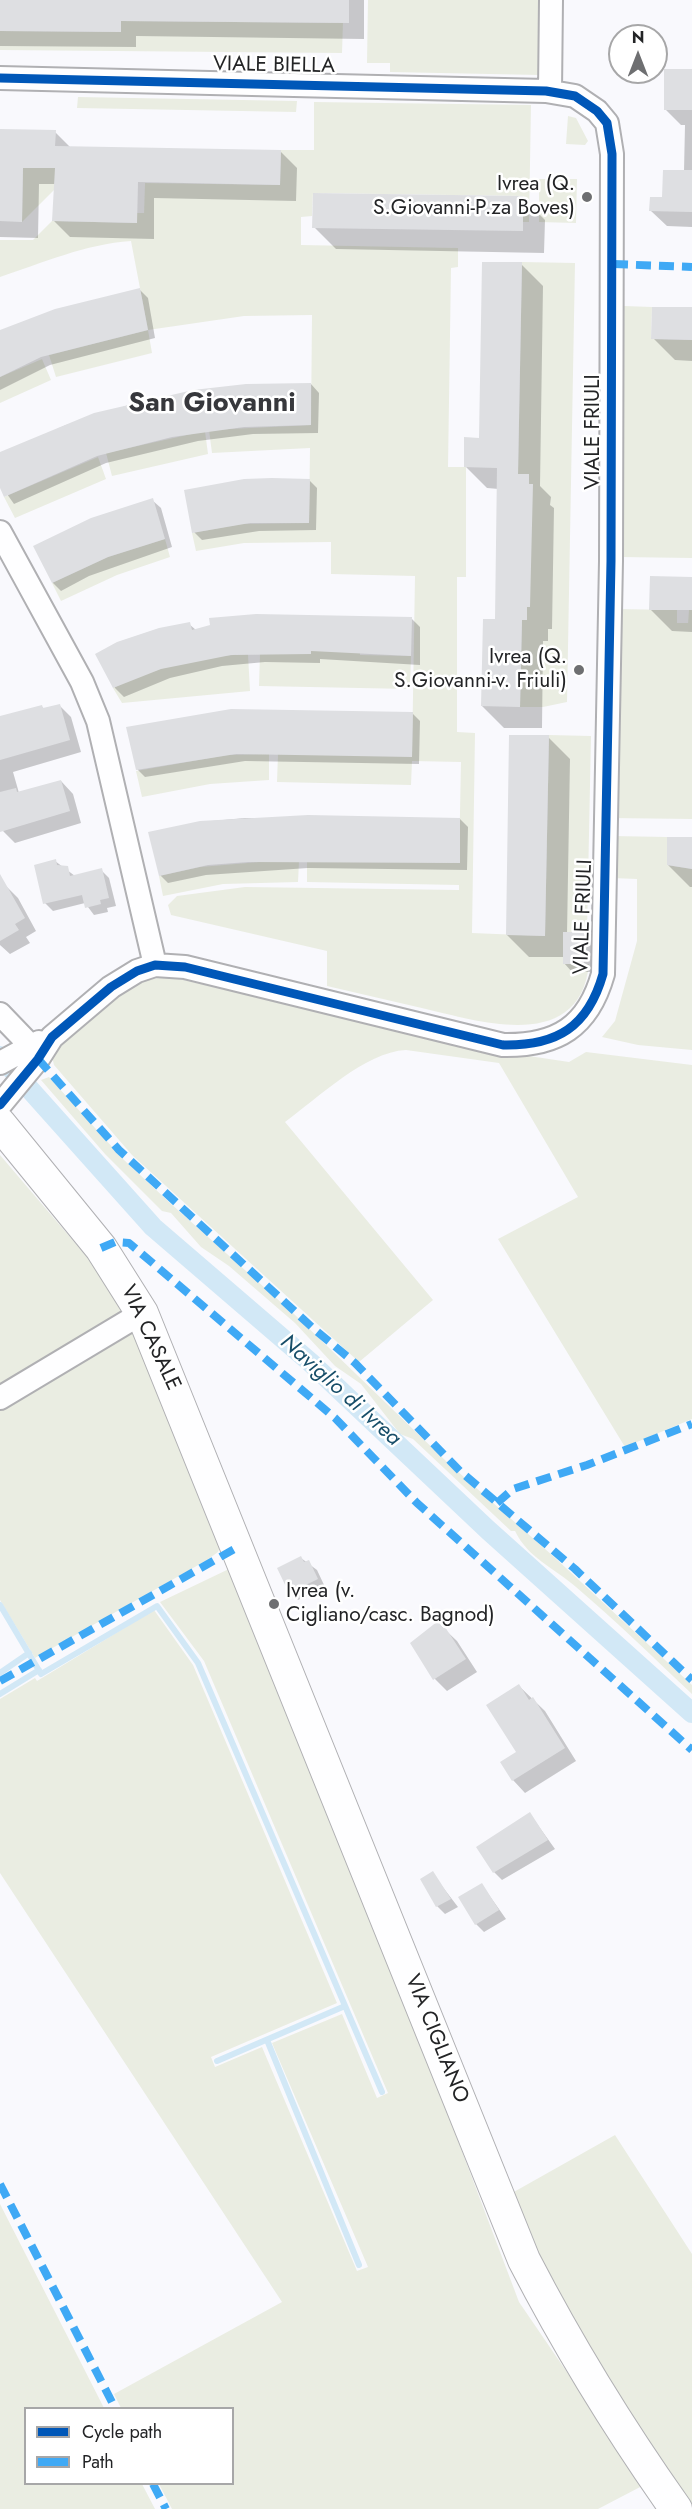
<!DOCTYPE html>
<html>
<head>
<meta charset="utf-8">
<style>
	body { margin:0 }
	#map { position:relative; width:692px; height:2509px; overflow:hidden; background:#f9f9fd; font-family:Jost,sans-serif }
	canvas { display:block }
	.legend { position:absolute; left:24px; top:2407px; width:210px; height:78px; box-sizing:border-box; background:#fff; border:2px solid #a7a7a8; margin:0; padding:8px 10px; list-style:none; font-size:18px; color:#232426 }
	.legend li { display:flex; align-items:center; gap:12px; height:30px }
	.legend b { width:30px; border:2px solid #a7a7a8 }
	.north { position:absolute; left:608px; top:24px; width:60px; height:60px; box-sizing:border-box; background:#fff; border:2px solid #a7a7a8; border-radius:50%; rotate:0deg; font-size:16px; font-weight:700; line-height:24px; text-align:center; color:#232426 }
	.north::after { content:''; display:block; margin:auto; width:21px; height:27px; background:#6e6f71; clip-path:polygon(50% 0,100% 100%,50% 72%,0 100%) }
</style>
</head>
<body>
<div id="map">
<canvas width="692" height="2509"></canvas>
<ul class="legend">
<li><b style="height:8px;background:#0057b8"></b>Cycle path</li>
<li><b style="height:8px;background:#3fa9f5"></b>Path</li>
</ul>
<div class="north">N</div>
</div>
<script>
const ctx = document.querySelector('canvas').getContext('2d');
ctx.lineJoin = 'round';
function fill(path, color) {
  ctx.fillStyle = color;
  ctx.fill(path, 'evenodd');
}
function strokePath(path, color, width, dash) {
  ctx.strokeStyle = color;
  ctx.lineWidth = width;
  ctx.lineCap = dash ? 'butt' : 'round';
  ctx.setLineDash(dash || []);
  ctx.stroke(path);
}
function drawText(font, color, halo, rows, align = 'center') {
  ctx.font = font + ' Jost,sans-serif';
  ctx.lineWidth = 5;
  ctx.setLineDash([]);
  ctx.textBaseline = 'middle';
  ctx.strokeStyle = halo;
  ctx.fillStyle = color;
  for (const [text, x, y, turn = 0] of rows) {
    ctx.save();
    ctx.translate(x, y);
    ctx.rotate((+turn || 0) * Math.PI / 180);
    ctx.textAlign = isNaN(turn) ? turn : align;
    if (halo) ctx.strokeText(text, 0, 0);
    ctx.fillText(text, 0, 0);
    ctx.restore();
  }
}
fill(new Path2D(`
	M368 0H546L545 55H539V75L390 72V63H367Z
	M121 21 343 23 342 53 0 50V31L120 32Z
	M78 97 297 101 296 112 77 108Z
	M314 102 531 105 529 222H523V196L313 193 312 216 301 217V245L458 248V267L451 268 448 467H466V577H457V732L475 733 472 933 545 936 549 735 591 736 587 932H563V964H589C580 1053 481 1022 426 1009 393 1001 360 994 327 986V951L171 915 168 905 177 896 245 887 459 890V885L307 882V860L459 863 461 762 412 761 411 785 277 782 278 754 412 756 415 576 331 574V542L244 543 196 551 192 533 241 524 309 523 310 448 212 453 209 430 311 425 312 315 244 316 148 330 152 353 56 377 49 355 148 330 131 241C86 244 42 263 0 277V240H33L52 221 137 223V213H144L145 183 280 185 281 150H314Z
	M568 116 576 118 588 141 585 145 566 144Z
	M23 168H55L63 181 22 222Z
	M539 179H577L576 223 539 222Z
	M522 262 575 263 567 702 543 707H520L522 620 527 607H530L529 474H518Z
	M624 306 652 307 651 339 692 340V558L620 557Z
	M42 359 51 380 0 403V377Z
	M205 431 208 454 112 476 106 453Z
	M98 457 106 479 15 518 4 497Z
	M165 539 170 557 117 575 61 601 52 583 108 557Z
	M614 609 677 610V623H688L689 610H692V819L610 818Z
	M311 650 360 651V655L411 656 410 689 259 686 260 654H311Z
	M248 654 250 691 122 703 113 688C154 667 202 656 248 654Z
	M269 754V780L210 784 142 797 136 771 227 755Z
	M612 836 667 837V865L692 869V1050L638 1045 602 1037 615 1021 637 941V879L612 878Z
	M259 862H299L298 882 223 884 163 896 159 876 200 867Z
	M170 977 509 1053 569 1062 586 1052 692 1065V1419L625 1447 498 1239 578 1197 499 1063 406 1050C365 1052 318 1098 285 1122L433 1300 359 1362 132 1155 54 1065 52 1057 54 1050C89 1020 122 977 170 977Z
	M49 1077 123 1159 169 1202 294 1314 447 1462 553 1556 692 1685V1694C654 1658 616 1621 576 1587 554 1568 528 1558 515 1531H511L413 1439 400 1434 361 1384 335 1366 295 1323 229 1266 201 1247 171 1213 162 1211 105 1154 41 1080Z
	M0 1155 87 1257 125 1310V1313L0 1389Z
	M133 1331 220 1547 218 1552 207 1560 35 1658 0 1600V1406L121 1335Z
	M231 1568 294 1707 519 2302 644 2485 598 2509H172L159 2484H232V2408H121L114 2394 282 2302 0 1873V1699L35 1678 37 1681 154 1610 193 1665 337 2003 211 2057 215 2067 262 2047 357 2271 368 2267 272 2043 342 2014 377 2098 388 2093 204 1661 160 1602Z
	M615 2135 692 2254V2507L596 2365 552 2288 512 2193Z
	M0 2204 104 2408H26V2484H142L155 2509H0Z`), '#eaede2');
fill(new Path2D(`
	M0 0H364V39L136 36V47L0 46Z
	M692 71V227L667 226 651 211 684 171 685 125H681L665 109Z
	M0 131 55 132 71 148 280 151 297 168 296 201 154 198V239L70 237 54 221 56 184H39L38 238 0 237Z
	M523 198 545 220 544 253 336 249 314 227Z
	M521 264 543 286 540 486 551 497 550 505 554 508 552 629H548V641H543L542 728H504L482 706 496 620 499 489 487 488 465 466 481 439Z
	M140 290 148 298 155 338 50 365 0 390V332Z
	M692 309V361L675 360 653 338Z
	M311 384 319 393 318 433 253 434 198 441 106 463 14 504 0 484V454L66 425 135 403 207 389Z
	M309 480 317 488 316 530 259 531 202 540 194 532Z
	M152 500 161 508 172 547 89 576 61 591 53 583 35 546Z
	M692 578V632L672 631 650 609Z
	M411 618 420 627V665L320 659V663L265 662 222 666 170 678 124 697 115 688 97 654 189 624 196 630Z
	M59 705 71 717 81 752 13 772 19 793 61 781 73 794 81 823 15 843 3 831 0 821V727L42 707 45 709Z
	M412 713 420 721 419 764 245 761 145 777 137 769Z
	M548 737 570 759 567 934H584L592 942 591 972H572L564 963V957H529L507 935Z
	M245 818 460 819 468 827 467 870 308 868 206 875 168 883 160 875 200 822Z
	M692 838V887H690L668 865Z
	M55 861 75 876 101 870 109 878 116 906 107 908 108 912 94 915 85 903 53 911 45 903Z
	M6 886 18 898 36 931 26 937 30 943 10 954 0 945V890Z
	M301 1558 317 1570 325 1587 298 1600 290 1592Z
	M438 1623 457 1641 477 1672 447 1691 435 1679Z
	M519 1686 545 1711 576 1761 525 1793 513 1780 502 1762 518 1752Z
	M530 1814 555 1849 502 1880 494 1872Z
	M432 1873 458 1907 445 1914 437 1906Z
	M482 1885 506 1919 484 1932 476 1924Z`), '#0003');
strokePath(new Path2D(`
	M0 1605 41 1674 157 1606 198 1663 382 2092
	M0 1673 29 1653
	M0 1694 39 1670
	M267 2040 359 2265
	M217 2061 345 2006`), '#d2e8f6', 6);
strokePath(new Path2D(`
	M0 1056 153 1227 310 1362 488 1530 692 1713`), '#d2e8f6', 20);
fill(new Path2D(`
	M0 0H349V23L121 21V32L0 31Z
	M664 69H692V110H664Z
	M0 129 56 130 55 146 281 150 280 185 138 182 137 223 52 221 55 168H23L22 222 0 221Z
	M663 170H692V212L649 211 650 197H662Z
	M313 193 523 196V231L312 228Z
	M482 262H522L518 474H529V484H533L530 607H527V620H522L520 707 481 706 483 619H495L497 468 464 467V437L479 438Z
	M140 288 148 330 41 357 0 377V330L55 309Z
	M652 307H692V340L651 339Z
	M311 383V425L244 427 172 437 97 456 4 497 0 488V452L94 413 193 390 246 384Z
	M272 478 310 479 309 523H250L192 533 184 490 244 479Z
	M153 498 165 539 108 557 52 583 33 546 91 518Z
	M650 576 692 577V610H649Z
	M256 614 412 617 411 656 311 651V654L231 655 161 669 113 688 95 654 117 642 159 628 190 622 192 630 210 625 209 618Z
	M60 704 70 740 0 760V716L42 705 43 708Z
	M231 709 413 712 412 757 236 754 136 770 126 727Z
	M509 735H549L545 936 506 935Z
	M61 780 70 811 0 832V792L16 788 17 792Z
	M308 815 460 818V863L248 862 208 865 159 876 148 832 200 821Z
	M667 837H692V869L667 865Z
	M56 859 57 865 68 866 70 876 102 868 109 898 100 900 101 904 85 908 82 895 43 904 34 865Z
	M0 874 25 918 15 924 19 930 0 941Z
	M563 932H584V964H563Z
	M301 1556 304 1562 309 1560 318 1579 289 1593 277 1568Z
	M438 1621 443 1628 445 1627 466 1659 433 1680 410 1643Z
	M519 1684 529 1700 533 1697 565 1748 512 1781 500 1762 516 1752 486 1705Z
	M530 1812 548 1840 493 1873 476 1847Z
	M433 1871 451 1899 436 1907 420 1879Z
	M482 1883 499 1910 475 1925 458 1897Z`), '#dedfe2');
const minor = new Path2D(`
	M0 78 546 91 575 96 597 111 607 123 612 154 611 561 603 974C588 1027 557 1046 503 1045L185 967 155 965 137 971 111 987 52 1037 38 1059 0 1105
	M550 91 551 0
	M0 532 82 682 98 721 155 965
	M0 1014 25 1040 27 1047 38 1059
	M0 1063 39 1042
	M0 1398 142 1313`);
const secondary = new Path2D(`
	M0 1124 101 1248 142 1313 524 2260C570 2349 618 2427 676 2509`);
strokePath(minor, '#b0b0b3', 26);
strokePath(secondary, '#b0b0b3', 34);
strokePath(minor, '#fefeff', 22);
strokePath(secondary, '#fefeff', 32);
strokePath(new Path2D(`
	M613 264 692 267
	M38 1059 119 1150 314 1329 355 1363 460 1471 575 1569 692 1680
	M101 1248 115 1242 129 1243 335 1418 417 1503 692 1750
	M497 1503 513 1489 587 1465 692 1424
	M0 1681 238 1547
	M0 2184 115 2408
	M153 2484 166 2509`), '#3fa9f5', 8, [15, 8]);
strokePath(new Path2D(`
	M0 78 546 91 575 96 597 111 607 123 612 154 611 561 603 974C588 1027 557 1046 503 1045L185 967 155 965 137 971 111 987 52 1037 38 1059 0 1105`), '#0057b8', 9);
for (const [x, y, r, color] of [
	[587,197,6,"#6e6f71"],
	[579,670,6,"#6e6f71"],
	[274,1604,6,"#6e6f71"]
]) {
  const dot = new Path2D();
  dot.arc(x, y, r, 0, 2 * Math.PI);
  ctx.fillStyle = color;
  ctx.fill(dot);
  strokePath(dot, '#fff', 2);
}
drawText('21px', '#232426', '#fff', [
	["VIALE BIELLA",274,66,1],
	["VIALE FRIULI",594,432,-90],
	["VIALE FRIULI",584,917,-88],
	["VIA CASALE",150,1338,65],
	["VIA CIGLIANO",436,2039,68]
]);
drawText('21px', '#232426', '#fff', [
	["Ivrea (Q.",575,185],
	["S.Giovanni-P.za Boves)",575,209],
	["Ivrea (Q.",567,658],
	["S.Giovanni-v. Friuli)",567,682],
	["Ivrea (v.",286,1592,"left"],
	["Cigliano/casc. Bagnod)",286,1616,"left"]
], 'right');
drawText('italic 22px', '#174e69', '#fff', [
	["Naviglio di Ivrea",340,1391,42]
]);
drawText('bold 27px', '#37383c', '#fff', [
	["San Giovanni",212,404]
]);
</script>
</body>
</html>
